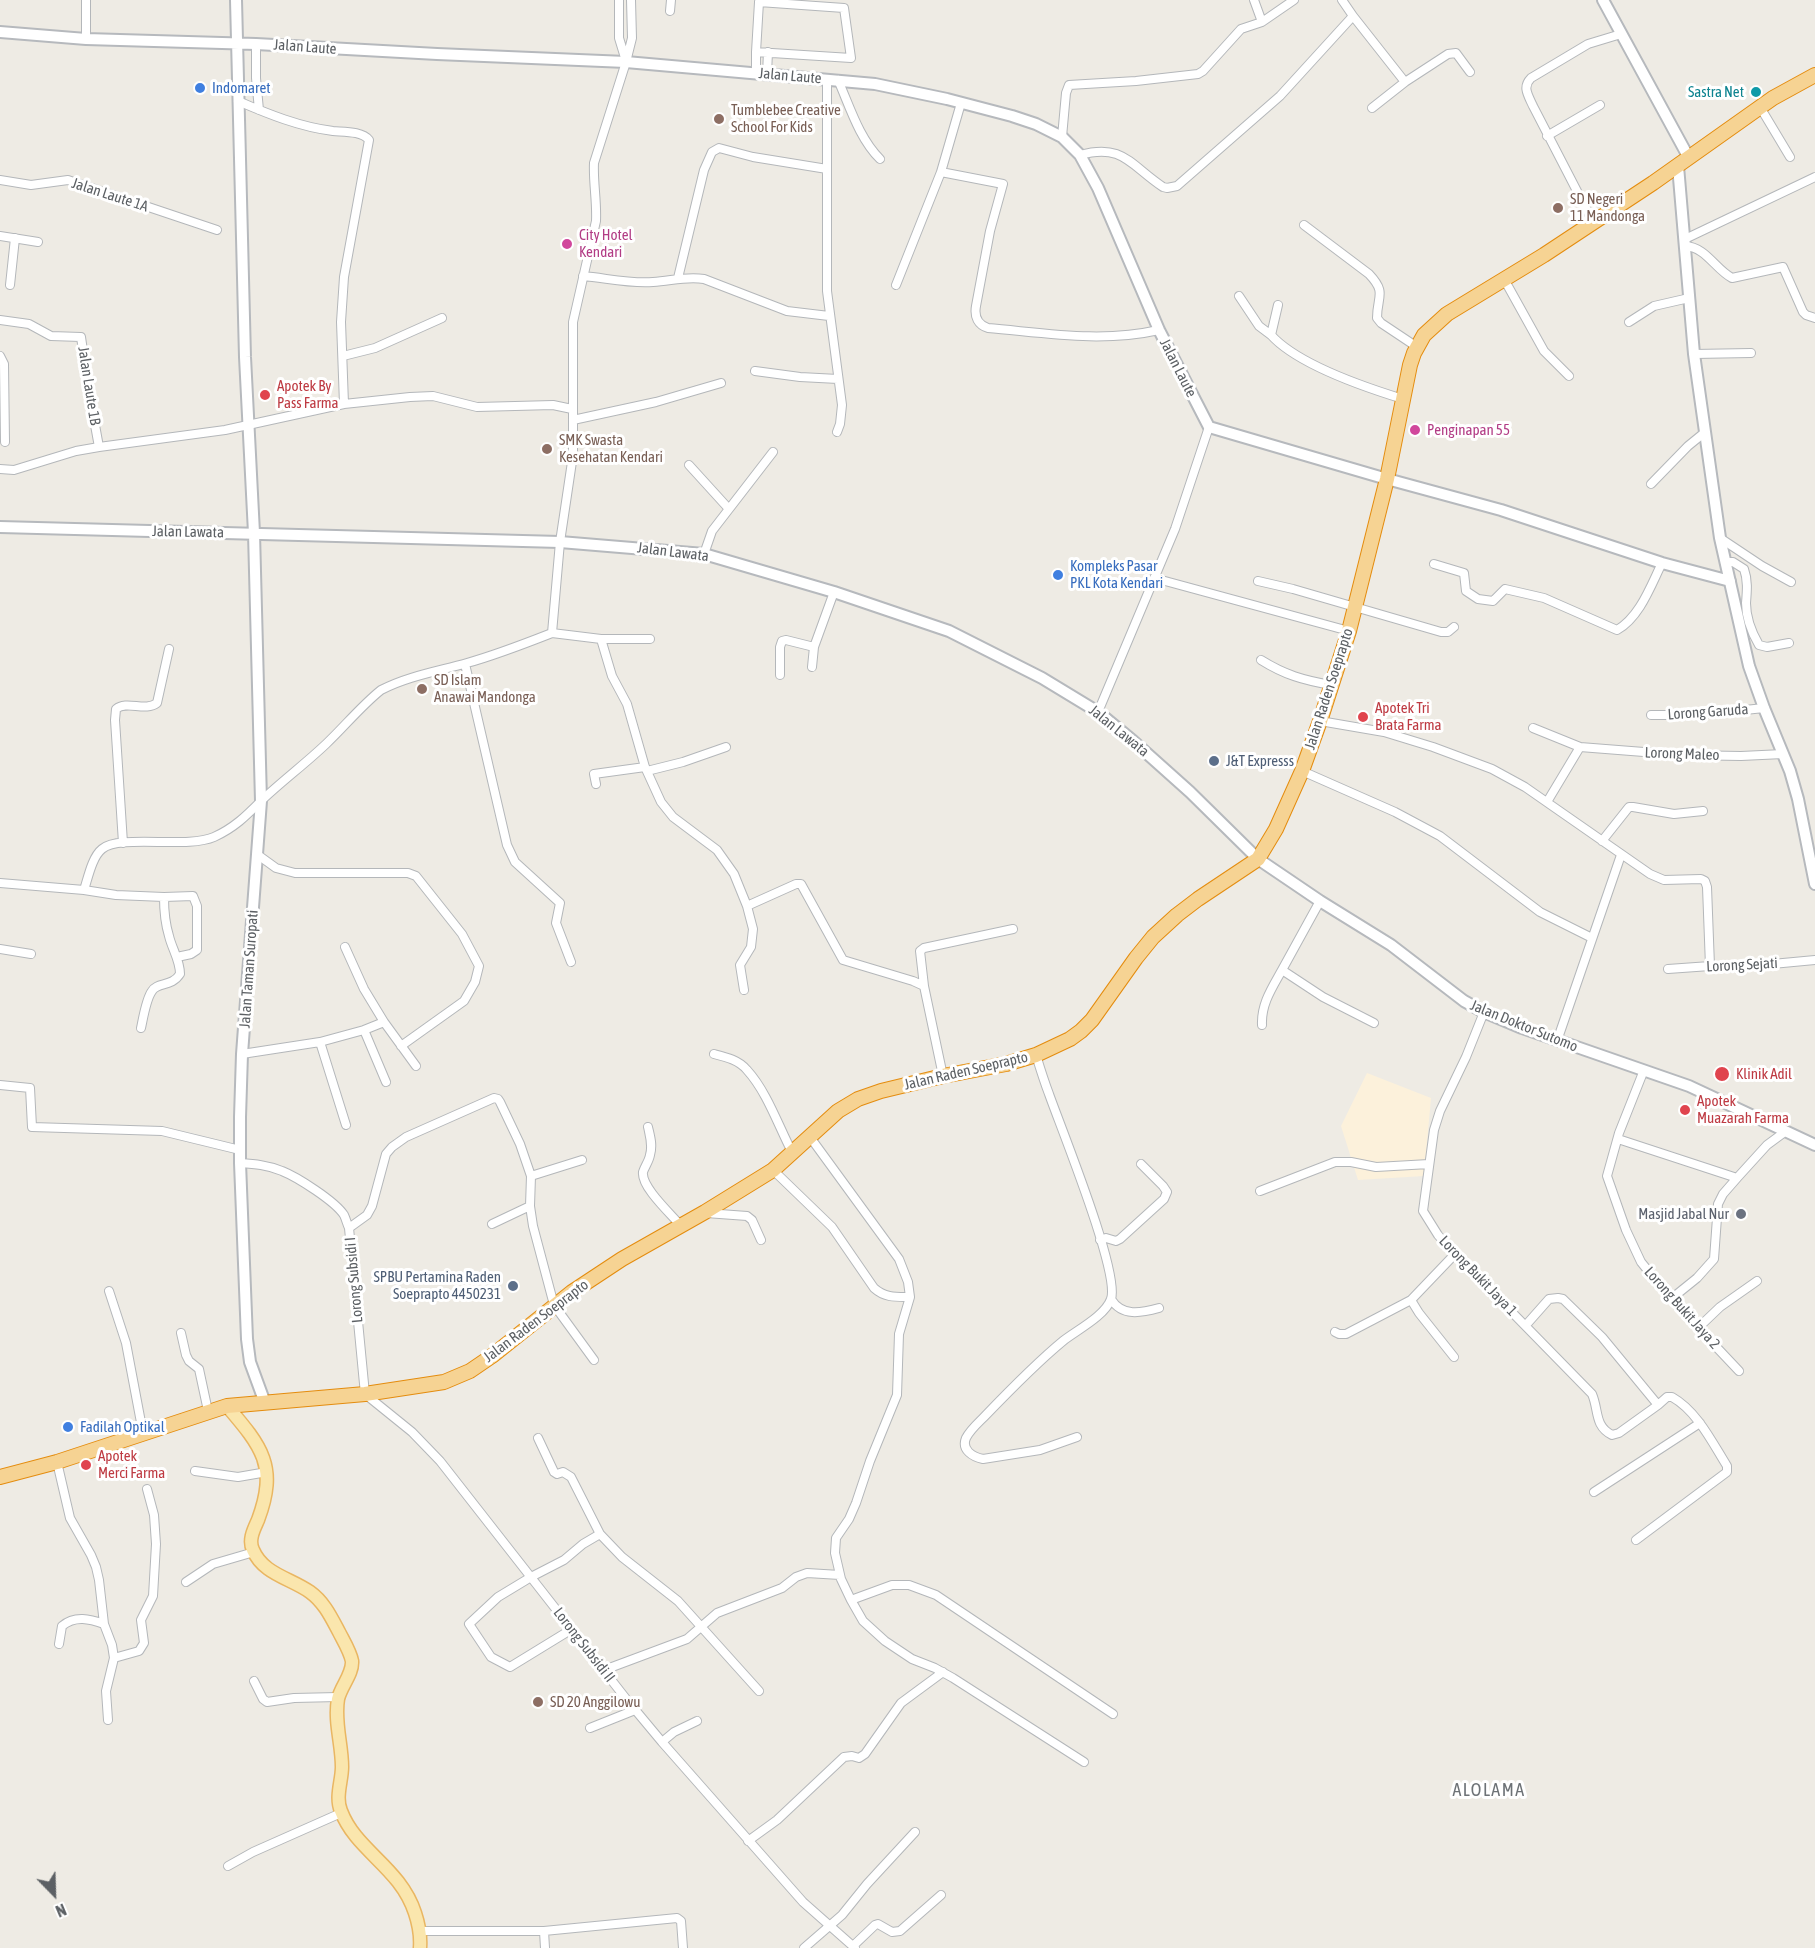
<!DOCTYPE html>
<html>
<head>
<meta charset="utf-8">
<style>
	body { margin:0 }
	#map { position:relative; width:1815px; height:1948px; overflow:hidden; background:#eeebe4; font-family:"Asap Condensed",sans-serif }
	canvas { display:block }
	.north { position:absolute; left:24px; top:1864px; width:60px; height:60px; -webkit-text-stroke:4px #fff; paint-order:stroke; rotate:157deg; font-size:16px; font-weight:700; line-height:24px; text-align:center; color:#5c6064 }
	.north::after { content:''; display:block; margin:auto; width:21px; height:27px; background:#5c6064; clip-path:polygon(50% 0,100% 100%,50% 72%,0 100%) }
</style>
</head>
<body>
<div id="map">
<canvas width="1815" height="1948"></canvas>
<div class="north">N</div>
</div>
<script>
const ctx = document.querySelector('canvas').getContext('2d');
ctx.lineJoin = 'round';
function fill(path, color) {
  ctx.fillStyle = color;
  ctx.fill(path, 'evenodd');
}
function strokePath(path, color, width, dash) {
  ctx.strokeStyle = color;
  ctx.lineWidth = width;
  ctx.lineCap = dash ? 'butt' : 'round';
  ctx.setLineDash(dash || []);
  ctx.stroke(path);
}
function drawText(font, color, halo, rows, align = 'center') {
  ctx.font = font + ' "Asap Condensed",sans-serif';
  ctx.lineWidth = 6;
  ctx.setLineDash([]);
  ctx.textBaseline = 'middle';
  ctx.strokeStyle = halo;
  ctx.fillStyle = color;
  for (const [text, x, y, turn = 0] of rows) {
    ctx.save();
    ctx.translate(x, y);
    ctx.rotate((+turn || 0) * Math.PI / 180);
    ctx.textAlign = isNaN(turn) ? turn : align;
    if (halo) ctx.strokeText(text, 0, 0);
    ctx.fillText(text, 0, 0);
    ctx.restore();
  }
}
fill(new Path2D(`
	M1367 1073 1431 1098 1424 1176 1358 1180 1341 1126Z`), '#fcf1db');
const street = new Path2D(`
	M86 0V39
	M619 0V38L626 61
	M1254 0 1262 22
	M670 11 671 0
	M1353 16 1405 82
	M256 44V78L259 110
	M756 73V52L851 58 844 8 759 2 756 52
	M767 74 768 52
	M827 80V291L842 405 840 424 837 432
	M838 80C850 107 859 138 880 159
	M238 101C268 114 300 127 333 131 344 132 362 131 369 140L344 277 341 322 344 404
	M961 103 941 172 1003 184 990 231 976 306C974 317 978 325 988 328 1046 333 1101 343 1159 330
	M1760 107 1790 157
	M1372 108 1405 82 1448 54 1456 53 1470 72
	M1547 136 1600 105
	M1062 137 1066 93 1069 85 1136 81 1198 74 1203 71 1241 29 1262 22 1294 0
	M1080 155C1123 143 1130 165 1163 187L1167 188 1177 186 1280 96 1353 16 1342 0
	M0 180 31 185 68 180 217 230
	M1593 222 1533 106C1528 95 1522 87 1531 78L1588 44 1621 34
	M1304 225 1369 274C1387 293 1377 296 1377 318L1381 323 1417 347
	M0 236 38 242
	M1685 239 1815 177
	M1685 246C1706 247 1715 269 1732 278L1783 267 1803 312 1806 315 1815 318
	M583 276C606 278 630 284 653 282 671 281 686 276 704 279L787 311 829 316
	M678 278 704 170 712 152 719 148 753 157 827 169
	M1504 279 1544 351 1569 376
	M10 285 15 238
	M896 285 941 172
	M1239 296 1259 326 1271 335
	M1278 305 1271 335C1298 365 1364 387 1403 399
	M0 320 29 324 51 336 81 337 89 392 99 447
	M1629 322 1654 306 1689 298
	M1694 354 1751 353
	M0 356 4 364 5 442
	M343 356 375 348 442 318
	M755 371 800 377 838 379
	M573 420 656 402 721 383
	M689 465 729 509 712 531 704 554
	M0 469 14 470 76 451 99 447 225 430 344 404 410 397 433 396 477 407 553 405 572 409
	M1651 484 1688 446 1704 433
	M729 509 773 452
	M1720 538 1762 566 1791 582
	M1725 562H1733L1744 569C1748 580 1747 591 1746 603 1746 617 1752 633 1759 645L1767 647 1789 643
	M1434 564 1464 573 1466 591 1478 599 1493 601 1505 589 1544 598 1617 630C1640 617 1651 585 1662 563
	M1154 578 1349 631
	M1258 581 1293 589 1441 632H1448L1454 627
	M552 633 601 639 612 676 627 704 645 767 661 802 673 817 717 850 734 874 747 906 796 884H801L843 960 913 981 924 986 943 1076
	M601 639H650
	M1261 660C1285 675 1303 680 1331 685
	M465 664 507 845 515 862 560 903 556 923 571 962
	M812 667 814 647 834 592
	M780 675V647L782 641 786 640 814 647
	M1098 712 1175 529 1209 427
	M1651 715H1697L1764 708
	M1320 721 1384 732 1433 747 1492 769 1525 787 1650 874 1664 880 1701 879 1705 881 1707 887 1710 966
	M1533 728 1580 747 1682 755 1741 756 1783 754
	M647 771 683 762 726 747
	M1302 771 1395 812 1440 836 1540 912 1592 938
	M596 784 594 774 645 767
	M1547 802 1580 747
	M1602 841 1629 807H1633L1674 814 1703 811
	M123 843 115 720 116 709C127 700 145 712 157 703L169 649
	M258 855 276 868 295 873H408L416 876 462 934 479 966 475 982 464 1001 401 1046
	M0 883 84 890C88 878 92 857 102 849 120 834 187 849 214 837 234 828 246 816 261 801 282 781 305 764 326 744 345 726 361 706 381 690 408 676 439 671 467 663 496 655 524 644 552 633L560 542 573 455V322L596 221C597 201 593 182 594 163L626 62 632 38 631 0
	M84 890 116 895 164 897C164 910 165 923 169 936 172 949 180 960 180 974 172 987 157 982 152 991 146 999 143 1019 141 1028
	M164 897 193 896 197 906V950L191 954 177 957
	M1320 901 1282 970 1323 997 1374 1023
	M345 947 364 989 384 1022
	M0 949 31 954
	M1668 969 1710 966 1728 968 1751 966 1815 960
	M924 986 920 951 924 948 1013 929
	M744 990 740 965 751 947 753 929 747 906
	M1484 1012 1466 1057 1440 1111 1434 1130 1423 1211 1438 1235 1453 1252 1592 1394C1599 1410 1594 1426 1612 1435L1619 1433 1658 1405 1602 1337 1563 1299 1558 1298 1549 1299 1526 1325
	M1262 1025C1261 1004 1272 988 1282 970
	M364 1030 384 1022 416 1066
	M1557 1041 1621 855
	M320 1042 346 1125
	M242 1054 320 1042 364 1030 386 1082
	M714 1054C726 1057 739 1060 747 1070 767 1092 778 1125 792 1152
	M1036 1055C1040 1068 1044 1081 1049 1094 1061 1128 1120 1273 1111 1299 1105 1316 1077 1330 1063 1341 1035 1364 1009 1391 984 1417 978 1423 970 1430 966 1438 961 1450 973 1457 983 1459L1040 1450 1077 1437
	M1644 1070 1619 1133 1607 1176 1626 1230 1641 1262 1671 1299 1739 1371
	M0 1085 30 1088 32 1127 162 1131 240 1150
	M648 1127C650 1136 653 1145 650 1155 649 1161 645 1166 643 1172 641 1187 671 1214 681 1226
	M810 1137 899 1259 908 1282 910 1297 899 1334 897 1395 870 1461 856 1503 849 1519 836 1538 835 1553 841 1579 851 1600 892 1585H909L936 1595 1113 1714
	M1618 1139 1737 1178 1767 1145 1786 1131
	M240 1163C254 1164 268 1165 282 1171 297 1177 335 1201 344 1215 346 1219 347 1224 349 1228L365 1394 412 1432 440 1461 627 1700 662 1742 803 1902 855 1948
	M773 1170 832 1227 874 1288C885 1298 896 1297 910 1297
	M531 1176 582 1160
	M1260 1191 1335 1162H1351L1376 1167 1429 1164
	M706 1213 747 1216 752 1220 761 1240
	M492 1224 530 1206 533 1226 554 1305 594 1360
	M349 1228 367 1215 372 1206 386 1154 392 1147 406 1137 494 1098 498 1099 500 1102 520 1144 531 1176 530 1206
	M1100 1240 1106 1238 1116 1241 1120 1239 1164 1199 1167 1192 1163 1186 1141 1164
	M109 1291 126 1343 143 1433
	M1111 1299C1122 1317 1141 1313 1159 1308
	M1671 1299 1697 1278 1714 1259 1718 1204 1723 1194 1737 1178
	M1698 1328 1720 1307 1757 1281
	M1335 1332 1339 1334H1346L1411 1300
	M181 1333 186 1355 189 1361 199 1369 208 1411
	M1454 1357 1419 1313 1411 1300 1455 1254
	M538 1438 554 1472 557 1474 563 1472 571 1477 600 1534 622 1557 678 1601 759 1691
	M57 1462 70 1518 91 1555 96 1567 99 1580 104 1624 112 1645 114 1658 106 1691 108 1720
	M195 1471 238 1477 267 1472
	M1594 1492 1700 1423
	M1636 1540 1727 1472V1466C1712 1442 1697 1411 1672 1397H1667L1658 1405
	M186 1582 213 1564 254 1552
	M851 1600 863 1621 885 1641 912 1659 935 1668 953 1678 1084 1762
	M572 1629 510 1667 491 1657 469 1624 498 1597 531 1577 564 1560 583 1544 600 1534
	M59 1644 62 1626C75 1615 90 1619 104 1624
	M114 1658 139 1651 144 1643 141 1620 153 1596 156 1544 154 1515 147 1489
	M604 1670 687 1639 717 1613 782 1588 796 1577 807 1573 840 1575
	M254 1681 263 1699 267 1702 294 1698 338 1697
	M590 1728 635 1710
	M662 1742 674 1732 697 1721
	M748 1841 777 1820 844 1757 852 1756 859 1758 865 1754 901 1703 943 1672
	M228 1866 253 1852 341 1813
	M421 1931H544L677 1918 681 1921 683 1948
	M544 1931 545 1948
	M853 1946 875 1925 878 1924 892 1932 900 1931 941 1895
	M804 1948 842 1915 867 1884 915 1832`);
const secondary = new Path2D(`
	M236 0 245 357 254 533 261 801 242 1054 240 1117V1163L247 1339 250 1362 265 1403
	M1603 0 1689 158
	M0 32 86 39 256 44 437 54 626 62 875 84 947 99 1012 116 1036 124 1062 137 1080 155 1098 188 1159 330 1209 427 1387 479 1501 510 1662 563 1730 581
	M1678 166 1694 354 1720 538 1749 666 1764 708 1790 771 1798 799 1815 884
	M0 527 560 542 704 554 834 592 949 631 1042 678 1098 712 1133 741 1190 792 1258 859 1320 901 1391 945 1464 1001 1484 1012 1522 1028 1689 1086 1815 1145`);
const primary = new Path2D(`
	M227 1406C262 1447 278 1466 258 1520 254 1529 248 1540 253 1550 263 1574 290 1578 310 1592 324 1602 331 1617 339 1632 343 1640 350 1651 352 1661 353 1674 341 1686 338 1699 334 1722 342 1744 342 1767 342 1781 335 1797 341 1811 356 1851 400 1867 415 1913 419 1925 421 1935 420 1948`);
const highway = new Path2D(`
	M0 1477 57 1462 227 1406 365 1394 444 1382 470 1371 492 1356 572 1292 622 1259 705 1212 773 1170 838 1111 858 1099 881 1091 943 1076 1006 1064 1036 1055 1070 1039 1081 1031 1092 1020 1136 958 1153 937 1177 915 1198 899 1258 859 1276 829 1302 771 1320 721 1349 631 1387 479 1410 365 1414 353 1424 335 1447 314 1544 255 1653 183 1773 98 1815 75`);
strokePath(street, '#b4b7ba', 10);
strokePath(secondary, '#b6b9bd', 14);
strokePath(primary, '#e9b662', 15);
strokePath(highway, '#e48c0e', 16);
strokePath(street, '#fff', 8);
strokePath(secondary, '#fff', 10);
strokePath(primary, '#fae6ad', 12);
strokePath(highway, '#f6d393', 14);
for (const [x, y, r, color] of [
	[200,88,6,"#3f7fe0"],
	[1756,92,6,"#0f9aa8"],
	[719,119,6,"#8d6e63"],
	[1558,208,6,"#8d6e63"],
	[567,244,6,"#d1479c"],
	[265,395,6,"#e0444e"],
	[1415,430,6,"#d1479c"],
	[547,449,6,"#8d6e63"],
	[1058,575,6,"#3f7fe0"],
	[422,689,6,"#8d6e63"],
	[1363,717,6,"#e0444e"],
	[1214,761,6,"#5c6f8a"],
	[1722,1074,8,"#e0444e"],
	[1685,1110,6,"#e0444e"],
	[1741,1214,6,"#6b7280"],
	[513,1286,6,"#5c6f8a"],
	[68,1427,6,"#3f7fe0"],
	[86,1465,6,"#e0444e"],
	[538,1702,6,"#8d6e63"]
]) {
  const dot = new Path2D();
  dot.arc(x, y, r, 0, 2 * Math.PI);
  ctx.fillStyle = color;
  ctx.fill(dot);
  strokePath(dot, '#fff', 2);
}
drawText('15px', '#5c6064', '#fff', [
	["Jalan Laute",305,47,4],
	["Jalan Laute",790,76,5],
	["Jalan Laute 1A",110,195,18],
	["Jalan Laute",1178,368,63],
	["Jalan Laute 1B",89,386,81],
	["Jalan Lawata",188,532,1],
	["Jalan Lawata",673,552,7],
	["Jalan Raden Soeprapto",1329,689,-72],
	["Lorong Garuda",1708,712,-4],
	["Jalan Lawata",1119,731,39],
	["Lorong Maleo",1682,754,2],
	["Lorong Sejati",1742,965,-3],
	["Jalan Taman Suropati",249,969,-86],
	["Jalan Doktor Sutomo",1524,1026,22],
	["Jalan Raden Soeprapto",966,1071,-13],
	["Lorong Bukit Jaya 1",1478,1276,46],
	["Lorong Subsidi I",354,1280,-95],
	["Lorong Bukit Jaya 2",1682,1308,48],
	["Jalan Raden Soeprapto",536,1321,-37],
	["Lorong Subsidi II",584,1645,52]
]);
drawText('15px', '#366cbe', '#fff', [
	["Indomaret",212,88],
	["Kompleks Pasar",1070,566],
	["PKL Kota Kendari",1070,583],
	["Fadilah Optikal",80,1427]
], 'left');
drawText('15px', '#0d838f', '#fff', [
	["Sastra Net",1744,92]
], 'right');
drawText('15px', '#785e54', '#fff', [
	["Tumblebee Creative",731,110],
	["School For Kids",731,127],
	["SD Negeri",1570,199],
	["11 Mandonga",1570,216],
	["SMK Swasta",559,440],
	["Kesehatan Kendari",559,457],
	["SD Islam",434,680],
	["Anawai Mandonga",434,697],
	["SD 20 Anggilowu",550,1702]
], 'left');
drawText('15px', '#b23c85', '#fff', [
	["City Hotel",579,235],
	["Kendari",579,252],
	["Penginapan 55",1427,430]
], 'left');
drawText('15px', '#be3a42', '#fff', [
	["Apotek By",277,386],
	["Pass Farma",277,403],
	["Apotek Tri",1375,708],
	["Brata Farma",1375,725],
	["Klinik Adil",1736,1074],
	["Apotek",1697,1101],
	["Muazarah Farma",1697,1118],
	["Apotek",98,1456],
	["Merci Farma",98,1473]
], 'left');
drawText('15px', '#4e5e75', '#fff', [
	["J&T Expresss",1226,761],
	["SPBU Pertamina Raden",501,1277,"right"],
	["Soeprapto 4450231",501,1294,"right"]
], 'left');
drawText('15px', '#5b616d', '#fff', [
	["Masjid Jabal Nur",1729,1214]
], 'right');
ctx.letterSpacing = '1.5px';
drawText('18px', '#6d7276', '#fff', [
	["ALOLAMA",1489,1790]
]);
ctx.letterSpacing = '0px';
</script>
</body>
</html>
